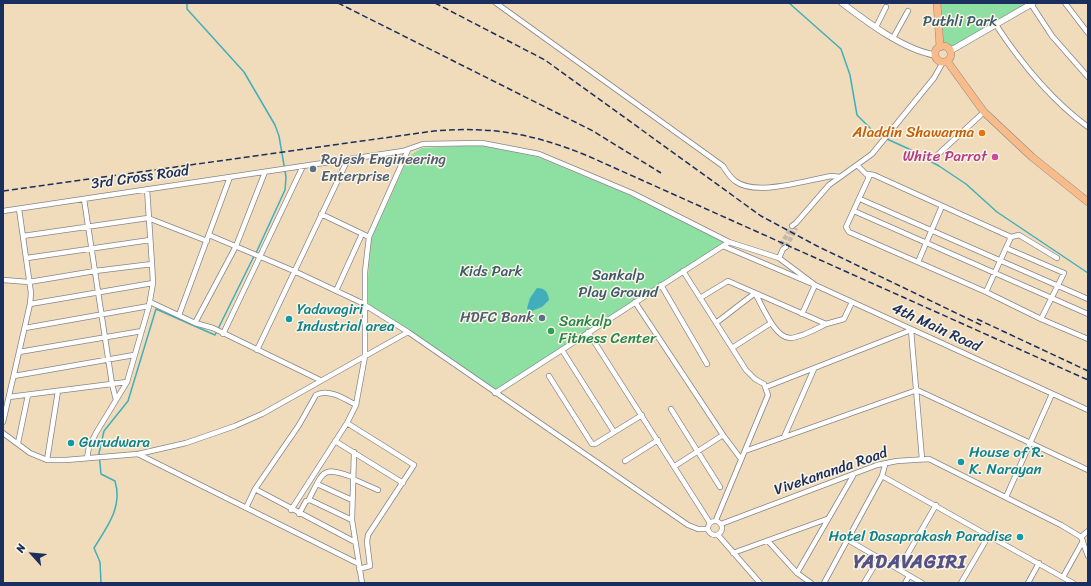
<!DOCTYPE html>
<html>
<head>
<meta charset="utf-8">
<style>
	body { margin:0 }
	#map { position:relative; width:1091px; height:586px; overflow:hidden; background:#f0dcbb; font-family:Sriracha,sans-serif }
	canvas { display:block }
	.frame { position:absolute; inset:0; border:4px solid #1b2f5e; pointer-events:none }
	.north { position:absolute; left:12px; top:534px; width:40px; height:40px; -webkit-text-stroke:3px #fcf5e5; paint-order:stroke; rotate:297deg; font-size:11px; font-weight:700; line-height:16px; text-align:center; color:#1b2f5e }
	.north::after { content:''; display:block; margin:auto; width:14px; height:18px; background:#1b2f5e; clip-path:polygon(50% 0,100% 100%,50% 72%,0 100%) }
</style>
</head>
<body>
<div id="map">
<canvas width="1091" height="586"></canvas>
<div class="frame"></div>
<div class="north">N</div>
</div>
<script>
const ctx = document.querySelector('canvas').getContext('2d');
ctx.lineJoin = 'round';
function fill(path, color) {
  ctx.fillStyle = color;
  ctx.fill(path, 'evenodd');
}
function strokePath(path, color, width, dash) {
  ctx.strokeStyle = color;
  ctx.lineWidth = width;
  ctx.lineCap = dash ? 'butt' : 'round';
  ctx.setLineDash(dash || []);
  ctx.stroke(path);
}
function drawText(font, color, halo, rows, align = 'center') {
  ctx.font = font + ' Sriracha,sans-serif';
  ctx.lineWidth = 3;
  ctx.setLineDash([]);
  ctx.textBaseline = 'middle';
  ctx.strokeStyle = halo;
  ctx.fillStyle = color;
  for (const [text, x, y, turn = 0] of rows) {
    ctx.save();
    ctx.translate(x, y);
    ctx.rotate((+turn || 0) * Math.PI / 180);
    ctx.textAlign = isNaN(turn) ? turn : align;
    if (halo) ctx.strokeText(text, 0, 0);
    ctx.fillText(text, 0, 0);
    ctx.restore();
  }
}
fill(new Path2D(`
	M941 3H1031L949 49 941 46Z
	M479 145 538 157 632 196 725 242 495 391 366 303 371 239 409 156 422 148Z`), '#8de0a1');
fill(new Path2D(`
	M537 288C545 288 548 292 549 300L542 307 529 312 527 308 530 298Z`), '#40afbb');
strokePath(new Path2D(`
	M187 3V9L244 72 275 125 279 136 286 177 285 190 256 253
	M789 3 841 49 850 75 857 115 876 134 909 149 939 166 966 184 997 212 1088 273
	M101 583 100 562 94 548C107 527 123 507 115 481L101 474 99 453 104 431 128 401 156 309 215 335 254 256`), '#40afbb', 1.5);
strokePath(new Path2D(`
	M781 245 792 226
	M786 247 796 228`), '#c5b9a8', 4.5, [4.5, 2]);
const minor = new Path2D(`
	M496 3 723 166C726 171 730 177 735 181 756 197 806 180 832 176L840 177
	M1065 3 1088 33
	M1031 4 1052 36 1088 77
	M996 25C1021 63 1051 100 1088 127
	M876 27 886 7
	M893 38 908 11
	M933 159 984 112
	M858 166 869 177 846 227 849 232 986 292 1041 319 1088 339
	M868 174 874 175 1011 237 1019 235 1057 258
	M84 199 112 384 116 400
	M860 199 1088 299
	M3 211 403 151 423 144 482 143 539 154 632 193 729 242
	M854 211 1088 314
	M321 214 369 237
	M792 226 796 223 829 185 872 154 934 78 943 62
	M209 235 294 271 360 302 408 332 688 525 698 529H708
	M23 236 148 218 207 241
	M723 246 815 285 802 314
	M1006 248 1064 273 1041 319
	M27 258 150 240
	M779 258 815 285 1088 410
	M918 262 942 206
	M683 271 746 370 755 379 764 384 768 395 716 520
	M3 280 29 282 95 271 152 264
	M661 285 707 364
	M336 291 362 234
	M986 292 1011 237
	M700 298 728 281 826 324 844 319 852 302
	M150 302 195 323 213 328 320 380
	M635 302 723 435 741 459
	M30 304 153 283
	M179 315 230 177
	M195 323 236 246 265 172
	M716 323 755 293C762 305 775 339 791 338 802 337 816 329 826 324
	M25 328 149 306
	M588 332 710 523
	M223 334 303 166
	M732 348 771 323
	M257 350 348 159
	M562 350 614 432
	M19 352 142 331
	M14 376 134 355
	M549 376 592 444H595L642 415
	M766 387 911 330 922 459
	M495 393 729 242 779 258 783 249 786 247
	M9 397 127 382
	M671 409 720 487
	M3 422 30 304 31 293 19 209
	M347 423 414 465 368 535 367 542 370 566 359 569
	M3 433 30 453 47 460H66L138 454 186 443 235 426 262 414 408 332
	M784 437 814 369
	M335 441 403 483
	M18 443 28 395
	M745 451 917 390 1088 470
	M354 452 352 520 362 583
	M138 454 359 564
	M87 458 89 447 96 433 127 382 149 306 153 283 152 264 147 189
	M47 460 58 391
	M625 461 658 440
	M675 466 723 435
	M882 476 885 465
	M353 479 378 490
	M317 484 352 500
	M255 489 355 542
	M1006 497 1052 394
	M309 499C324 471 321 466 353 477
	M246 508 255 489 299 425 316 395C328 388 345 399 356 405
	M291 510 347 423 356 405 365 356V272L369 237 408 150
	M299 514 306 501 310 500 352 520
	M708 528a7 7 0 1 1 14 0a7 7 0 1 1-14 0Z
	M721 524 877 465 897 461 929 459 1061 525 1081 537 1088 556
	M718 535 760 583
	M1081 537 1088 531
	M848 540 922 583
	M768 541 797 573 811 583
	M733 553 827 519
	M899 569 936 505
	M797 573 853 476
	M1063 577 1083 541
	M824 583 882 476 1073 583
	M864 583 879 558
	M905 583 909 576
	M961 583 989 535
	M1028 583 1039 563`);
const tertiary = new Path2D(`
	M842 3C867 22 904 50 935 55
	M950 51 1033 3`);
const primary = new Path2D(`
	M937 3 940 47
	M935 54a8 8 0 1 1 16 0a8 8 0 1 1-16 0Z
	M947 61 984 112 1032 157 1088 202`);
strokePath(minor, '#86868c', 6);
strokePath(tertiary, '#86868c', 7);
strokePath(primary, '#86868c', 8);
strokePath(minor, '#fff', 4.5);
strokePath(tertiary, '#fff', 5.5);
strokePath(primary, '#fabb8b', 7);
strokePath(new Path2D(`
	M338 3 593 131 661 173
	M435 3 545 60 761 216 817 246 981 325
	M3 191 434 131C493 126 534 134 588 156L1088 380
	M977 319 1088 371`), '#1b2f5e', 1.5, [6, 3]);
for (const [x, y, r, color] of [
	[982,133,4,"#e8710a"],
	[995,157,4,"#d1479c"],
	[313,169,4,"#5c6f8a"],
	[542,318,4,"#5c6f8a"],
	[289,319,4,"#0f9aa8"],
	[551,331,4,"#2e9e5b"],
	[71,443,4,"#0f9aa8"],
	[961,462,4,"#0f9aa8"],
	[1020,537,4,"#0f9aa8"]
]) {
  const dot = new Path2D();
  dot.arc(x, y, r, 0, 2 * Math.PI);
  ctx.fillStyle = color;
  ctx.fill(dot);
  strokePath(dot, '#fcf5e5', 1.5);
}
drawText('15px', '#385b6f', '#fcf5e5', [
	["Puthli Park",960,22],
	["Kids Park",491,272],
	["Sankalp",618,276],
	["Play Ground",618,293]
]);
drawText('15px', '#c56008', '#fcf5e5', [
	["Aladdin Shawarma",974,133]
], 'right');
drawText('15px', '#b23c85', '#fcf5e5', [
	["White Parrot",987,157]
], 'right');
drawText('15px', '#4e5e75', '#fcf5e5', [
	["Rajesh Engineering",321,160],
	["Enterprise",321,177],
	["HDFC Bank",534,318,"right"]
], 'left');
drawText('15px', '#1b2f5e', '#fcf5e5', [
	["3rd Cross Road",140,178,-8],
	["4th Main Road",936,328,25],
	["Vivekananda Road",831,472,-19]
]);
drawText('15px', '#0d838f', '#fcf5e5', [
	["Yadavagiri",297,310],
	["Industrial area",297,327],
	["Gurudwara",79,443],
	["House of R.",969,453],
	["K. Narayan",969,470],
	["Hotel Dasaprakash Paradise",1012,537,"right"]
], 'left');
drawText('15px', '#27864d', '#fcf5e5', [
	["Sankalp",559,322],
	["Fitness Center",559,339]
], 'left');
ctx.letterSpacing = '1px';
drawText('bold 19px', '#545389', '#fcf5e5', [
	["YADAVAGIRI",910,563]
]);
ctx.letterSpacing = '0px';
</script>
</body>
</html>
